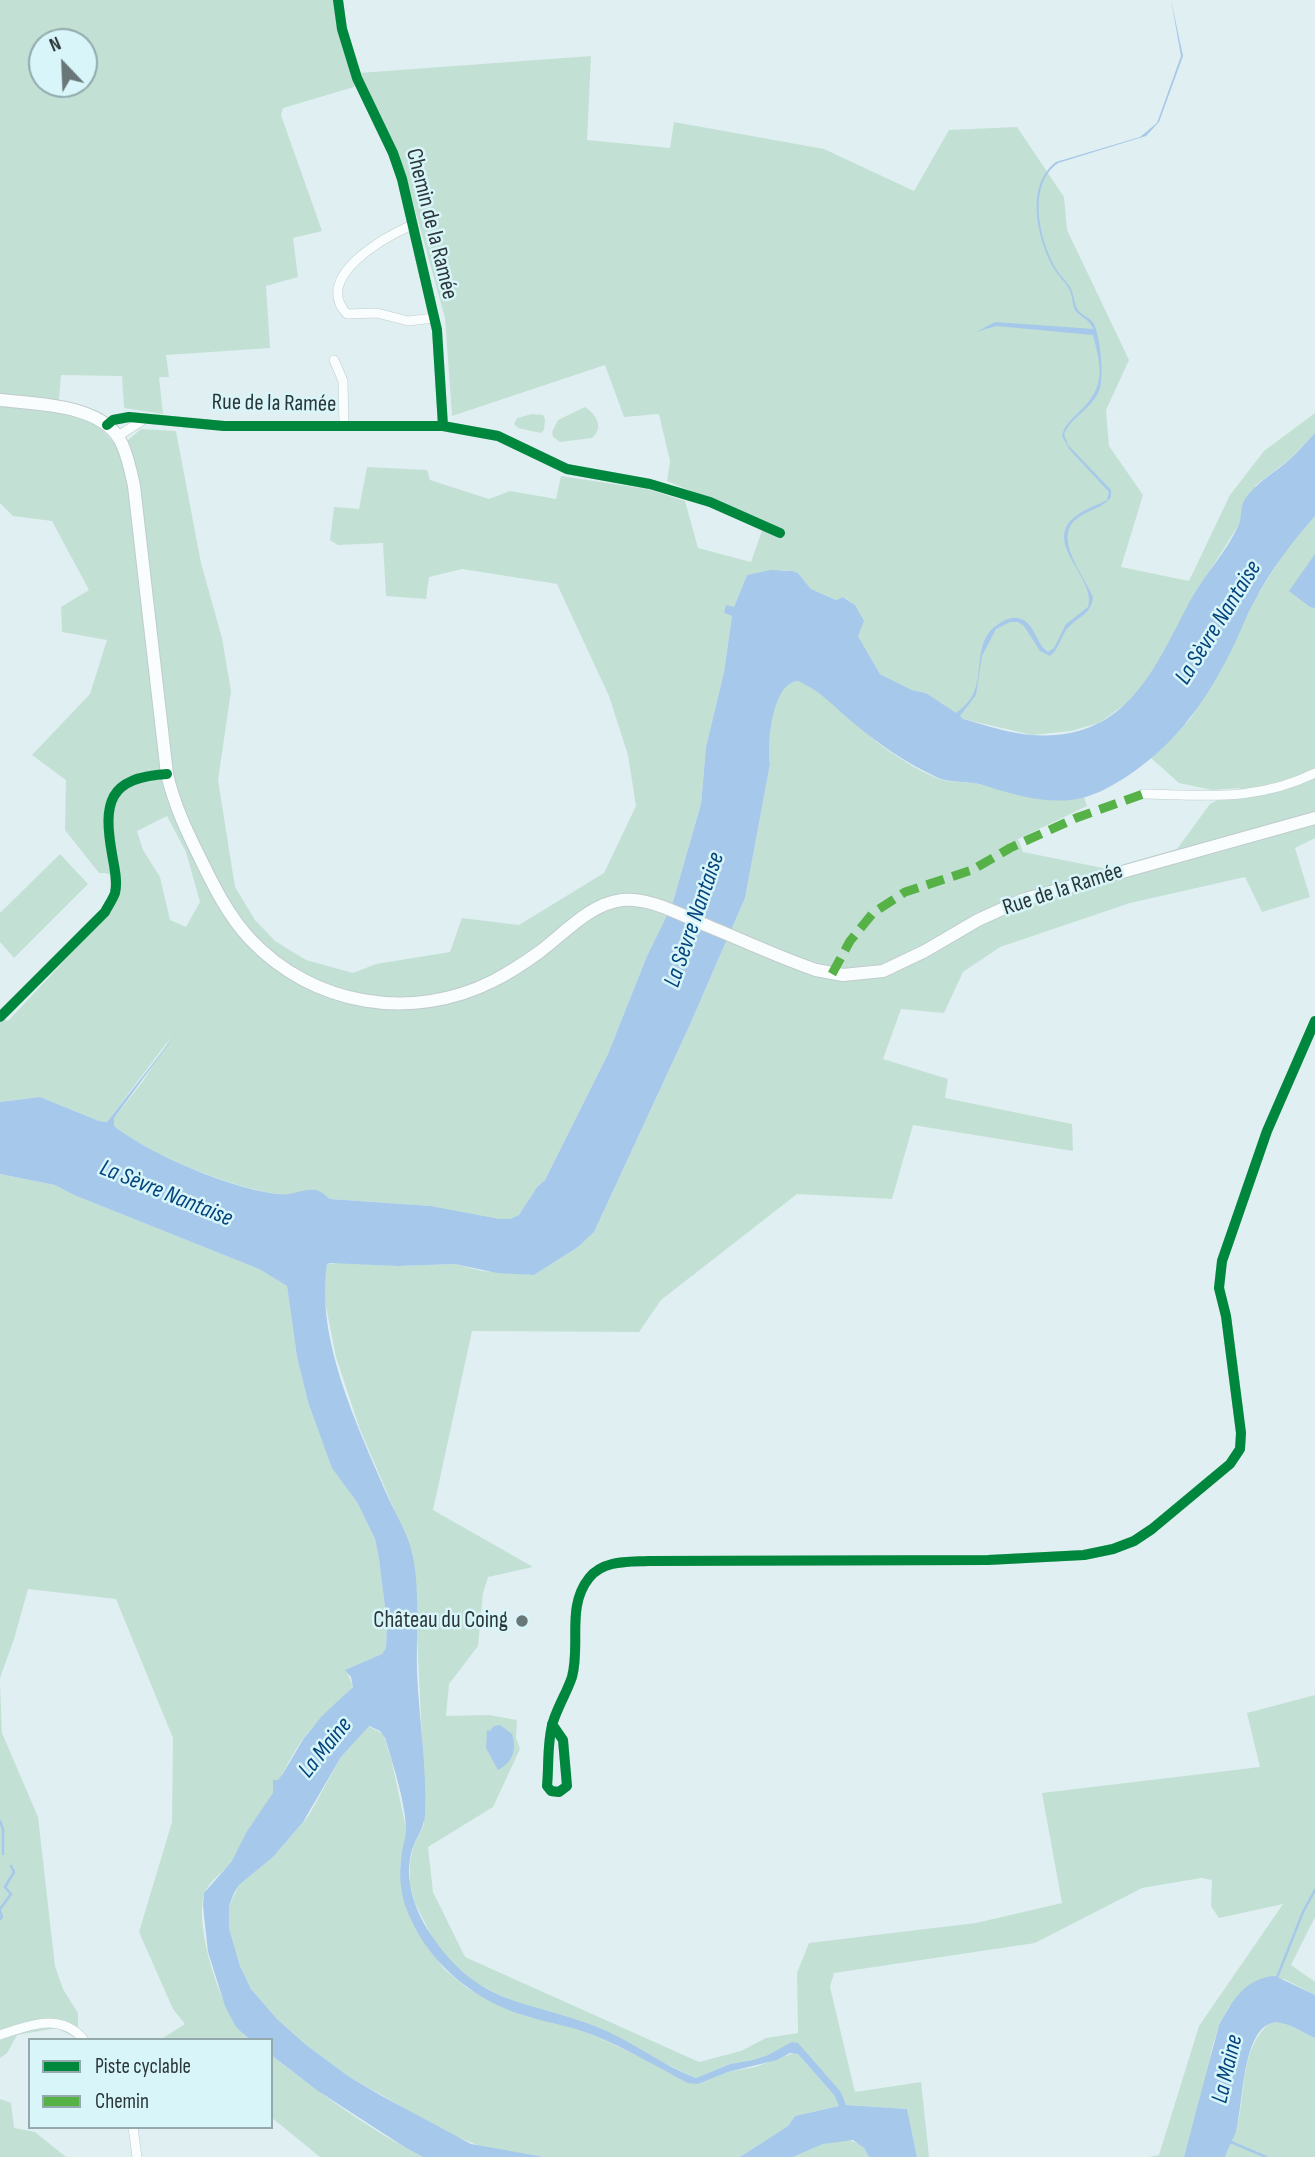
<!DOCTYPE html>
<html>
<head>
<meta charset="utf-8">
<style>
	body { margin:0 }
	#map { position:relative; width:1315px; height:2157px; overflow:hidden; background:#e0eff1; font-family:"Sofia Sans Condensed",sans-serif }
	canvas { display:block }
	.legend { position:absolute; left:28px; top:2038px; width:245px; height:91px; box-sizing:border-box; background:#d8f5f9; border:2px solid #93a9ac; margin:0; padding:9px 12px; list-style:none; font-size:21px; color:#2b3638 }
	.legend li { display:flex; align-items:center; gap:14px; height:35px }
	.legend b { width:35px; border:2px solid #93a9ac }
	.north { position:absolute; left:28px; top:28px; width:70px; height:70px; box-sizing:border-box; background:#d8f5f9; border:2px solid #93a9ac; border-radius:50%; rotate:337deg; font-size:19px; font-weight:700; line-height:28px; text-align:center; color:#2b3638 }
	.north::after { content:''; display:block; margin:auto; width:24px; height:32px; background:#6a7779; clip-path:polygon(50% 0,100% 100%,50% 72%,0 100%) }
</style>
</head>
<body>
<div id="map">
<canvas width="1315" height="2157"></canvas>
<ul class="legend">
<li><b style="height:9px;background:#00873e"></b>Piste cyclable</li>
<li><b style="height:9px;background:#56b246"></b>Chemin</li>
</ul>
<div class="north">N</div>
</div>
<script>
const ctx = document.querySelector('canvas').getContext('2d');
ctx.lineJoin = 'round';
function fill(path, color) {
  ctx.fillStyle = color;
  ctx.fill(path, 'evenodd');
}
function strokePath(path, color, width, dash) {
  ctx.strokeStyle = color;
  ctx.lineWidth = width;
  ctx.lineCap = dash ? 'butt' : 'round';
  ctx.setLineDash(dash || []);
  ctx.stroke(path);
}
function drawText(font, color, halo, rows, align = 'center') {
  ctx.font = font + ' "Sofia Sans Condensed",sans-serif';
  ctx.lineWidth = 5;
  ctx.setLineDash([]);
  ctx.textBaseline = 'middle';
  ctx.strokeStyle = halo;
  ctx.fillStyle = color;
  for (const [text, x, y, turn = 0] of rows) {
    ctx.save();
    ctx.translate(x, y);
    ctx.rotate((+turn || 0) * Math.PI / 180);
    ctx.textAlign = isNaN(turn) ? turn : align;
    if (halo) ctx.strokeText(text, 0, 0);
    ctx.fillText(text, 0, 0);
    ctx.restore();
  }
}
fill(new Path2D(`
	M0 0H339L359 73 591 56 587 140 670 148 674 122 824 149 914 191 949 130 1017 127 1064 197 1067 230 1129 360 1106 410 1109 446 1143 495 1121 567 1189 581 1230 495 1264 451 1315 413V433L1291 458 1256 485 1238 526 1192 599 1176 632 1143 686 1131 700 1099 723 1071 731 1032 735 963 719 926 693 912 690 880 674 858 636 855 605 844 597 836 600 811 589 798 573 785 570 747 575 734 607 724 613 732 616 724 672 706 747 701 804 672 905 647 956 608 1054 545 1180 537 1187 519 1215 510 1219H500L431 1206 330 1199C327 1197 324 1194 321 1193 311 1189 290 1196 278 1194 230 1187 152 1156 114 1126V1118L143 1081 172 1036 107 1122 99 1121 40 1097 0 1102V1017L8 1021 108 914 121 880 106 873H99L65 830 66 780 32 755 90 694 107 640 62 632 61 607 89 590 52 521 13 516 0 503ZM42 42H84V84H42ZM359 74 393 142 409 188 445 318 452 416 605 365 624 417 659 414 670 461 667 481 765 522 751 562 698 548 685 501 647 489 561 476 556 499 510 491 489 499 430 480 427 470 367 467 359 509 334 507 330 540 338 545 383 543 386 596 426 599 429 577 462 569 557 584 609 696 628 755 636 806 604 873 519 925 462 918 450 952 376 964 353 973 306 960 275 941 255 920 235 887 218 780 231 691 222 638 201 563 176 431 141 429 119 448 96 423 58 413 61 375 122 376 124 408 163 414 159 377H169L166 355 270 348 266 286 298 277 293 238 322 231 281 115 283 108 354 87ZM167 816 186 852 200 902 186 927 170 920 160 877 143 850 137 831Z
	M585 407C597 415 604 428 592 438L560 442 553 437 552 432 558 420Z
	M532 414 543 415 545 419 544 430 541 433 518 428 514 424 517 418Z
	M1315 516V838L1295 848 1310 897 1262 912 1245 877 1130 903 1000 947 963 972 944 1013 901 1009 883 1059 948 1079 945 1098 1072 1124 1073 1151 913 1125 892 1199 797 1194 661 1300 639 1332 472 1331 433 1510 533 1567 488 1577 483 1593 478 1646 449 1684 446 1716 489 1715 517 1720 516 1738 520 1749 493 1807 428 1847 433 1892 465 1957 699 2062 741 2051 766 2038 798 2033 797 1973 809 1943 976 1923 1062 1903 1042 1793 1260 1767 1247 1713 1315 1695V1917L1291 1965 1315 1982V1995L1284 1979 1229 2006 1219 2025 1212 2048 1202 2095 1184 2157H1149L1159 2155 1199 2026 1283 1904 1219 1918 1211 1906 1212 1880 1201 1878 1142 1888 1035 1943 834 1973 830 1987 855 2092 921 2082 929 2157H917L907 2109 846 2105 841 2092 795 2042 768 2055 753 2060 730 2064 696 2078 566 2017 514 2002 470 1980 450 1961 433 1939 415 1903 410 1885V1862L413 1848 424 1824 423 1759 413 1554 359 1427 336 1357 325 1302 324 1283 327 1264 348 1262 398 1266 455 1264 482 1271 534 1275 578 1247 594 1232 688 1029 745 898 770 764C767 743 771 683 798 681 831 696 853 724 882 746 899 758 923 774 942 780 955 783 967 781 979 784 1015 793 1047 804 1084 797L1087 806 1018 839 1023 852 1108 869 1177 849 1210 804 1240 788 1212 790 1179 783 1151 758 1190 719 1221 670 1254 601 1287 548Z
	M60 854 88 884 14 958 0 942V913Z
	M0 1174 55 1185 74 1195 259 1269 287 1286 297 1357 308 1402 333 1468 357 1502 375 1539 379 1559 387 1623 386 1648 382 1654 346 1670 353 1686C339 1705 319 1718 305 1736 293 1753 282 1773 274 1792 267 1806 255 1818 247 1831 242 1841 239 1851 233 1860 225 1871 210 1880 205 1892 192 1923 223 2021 250 2040H160L185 2024 173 2009 139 1932 172 1822 173 1738 116 1599 28 1589 14 1639 0 1678Z
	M0 1683 2 1733 38 1817 55 1966 63 1989 78 2013V2026L74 2037 57 2028 17 2035 7 2053 0 2058Z
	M368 1726 383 1734 392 1762 407 1833 400 1866 421 1937 444 1969 467 1988 503 2007 525 2016 566 2025 593 2035 698 2084 728 2072 755 2067 794 2053 798 2054 834 2095 839 2106 795 2116 788 2126 740 2157H544L482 2147 450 2134 348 2076 305 2044 277 2019 251 1989 240 1966 229 1928V1906L239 1885 273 1857 309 1815 341 1757Z
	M1270 2023H1284L1315 2038V2157H1225C1228 2148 1233 2140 1236 2132 1246 2096 1239 2048 1270 2023Z
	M271 2055C318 2092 370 2130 423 2157H320L271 2117Z
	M0 2099 11 2103 14 2128 35 2132 66 2157H0Z
	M840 2140C854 2140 863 2143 869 2157H793L823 2144Z`), '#c3e0d5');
fill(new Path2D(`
	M1171 0 1183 56 1159 122 1146 136 1058 163C1027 185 1039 238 1055 267 1059 275 1067 281 1071 289 1074 295 1074 304 1078 310 1082 316 1090 317 1094 324 1100 338 1103 367 1101 383 1098 406 1073 414 1064 434L1068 445 1111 490V497C1104 507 1089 510 1079 517 1050 536 1085 576 1093 597 1091 617 1074 617 1065 632 1060 640 1058 650 1050 656L1040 651 1024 626 1018 622H1010L996 629 982 656 976 695 960 716 963 719C985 725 1008 733 1031 735 1126 742 1153 671 1190 601 1204 575 1227 552 1239 524 1242 516 1240 506 1245 499 1257 482 1274 473 1289 460 1298 452 1306 442 1315 433V516C1292 542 1270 571 1254 602 1246 616 1241 631 1234 645 1209 697 1177 743 1129 775 1112 786 1092 798 1071 800 1041 803 1011 794 983 785 967 780 951 784 936 777 907 763 881 746 856 725 835 708 824 693 798 681 772 683 767 743 770 764L745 898 688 1029 594 1232 578 1247 534 1275 497 1273 455 1264 398 1266 331 1263 327 1264C315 1340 359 1429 388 1497 396 1515 409 1536 413 1556 420 1593 416 1634 417 1672 419 1719 427 1768 425 1815 424 1828 416 1838 412 1850 403 1881 416 1914 434 1939 481 2007 529 2000 597 2027 631 2040 661 2065 696 2078L730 2064 753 2060 768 2055 792 2042 798 2043 841 2092 846 2105 907 2109 917 2157H869L864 2148 853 2140 823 2144 793 2157H740L788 2126 795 2116 839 2106 834 2095 798 2054 790 2053 777 2060 728 2072 698 2084 688 2083C657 2067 626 2048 593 2035 571 2026 549 2023 526 2016 471 2000 424 1959 405 1905 399 1886 399 1866 403 1847 404 1842 406 1836 406 1831 406 1804 393 1764 385 1738L380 1731 369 1726 341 1757 303 1822 273 1857 239 1885 234 1893 229 1906V1928L240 1966 251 1989 277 2019 305 2044 348 2076 380 2095 471 2144 544 2157H423L406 2148 318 2091 271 2055V2040H250L236 2027 225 2006 208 1952 203 1906 204 1893 232 1861 247 1831 273 1793V1780H278L282 1775 304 1738 322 1716 353 1687 351 1677 345 1670 382 1654 386 1648 387 1623 379 1559 375 1539 357 1502 332 1468 308 1402 297 1357 287 1286 259 1269 74 1195 55 1185 0 1174V1102L40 1097 99 1121 107 1122 176 1034 114 1118V1126C151 1155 232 1189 278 1194 291 1196 304 1188 316 1190 321 1191 326 1196 330 1199L431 1206 500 1219H510L519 1215 537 1187 545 1180 608 1054 647 956 672 905 701 804 706 747 724 672 732 616 724 613 726 605 734 607 747 575 771 570 792 571 798 573 811 589 836 600 843 597 855 605 864 621 858 636 880 674 912 690 926 693 956 713C963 708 971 700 974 692 984 668 973 639 1000 623 1006 619 1013 616 1021 619 1035 624 1036 644 1048 652L1054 648 1066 624 1088 607C1098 579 1040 542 1076 516 1085 509 1097 505 1107 500L1109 492 1070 450 1062 436C1064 426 1070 421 1077 414 1106 388 1102 369 1093 335L996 326 976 332 995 322 1093 329C1090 319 1081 318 1075 310 1072 304 1073 296 1069 289 1065 281 1057 275 1053 267 1037 238 1025 185 1056 162L1140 137 1157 123 1181 56Z
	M1315 554V608L1310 607 1289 591Z
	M500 1725 512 1734C517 1750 513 1762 498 1770L486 1748 487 1730 490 1731 494 1726Z
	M1275 1976 1315 1995V2038C1302 2033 1283 2018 1269 2024 1242 2036 1243 2106 1236 2132 1233 2140 1228 2148 1225 2157H1184L1219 2025C1232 2001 1245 1978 1275 1976Z`), '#a6c8ea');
strokePath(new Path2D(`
	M0 1821 3 1829V1854
	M0 1909 11 1894 5 1887 14 1872 11 1866
	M0 1911 2 1917 0 1919
	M1276 1980 1303 1912 1315 1890
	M1231 2142 1266 2157`), '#a6c8ea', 2.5);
const street = new Path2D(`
	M338 0 342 29 357 78 393 153 402 179 437 330 443 426
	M412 225C385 237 312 277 347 314L377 313 408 321 434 318
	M334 360 343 381 344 426
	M107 425 113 420 129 417 224 426H443L498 436 567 469 650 484 710 502 780 533
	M118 436 143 420
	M1143 794C1206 795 1256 802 1315 773
	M0 1017 105 912C108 906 113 899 115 893 118 881 114 866 112 854 103 803 108 777 167 774
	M552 1724 563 1740 567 1786 559 1792 551 1791 547 1786C549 1766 547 1740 553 1722 558 1706 567 1692 572 1677 581 1644 566 1607 589 1578 603 1560 628 1562 648 1561L988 1560 1084 1555 1113 1549 1134 1541 1152 1529 1230 1464 1240 1449 1241 1433 1226 1316 1219 1288 1222 1261 1267 1131 1315 1021
	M0 2035C28 2025 61 2012 84 2040
	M133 2127 137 2157`);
const secondary = new Path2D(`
	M0 400C37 404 105 404 122 444 128 457 131 472 134 486L167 774C174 804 186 830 200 858 214 887 228 915 250 939 313 1006 412 1022 493 981 509 973 524 963 538 953 564 934 589 904 622 900 651 898 677 913 703 924 740 939 778 957 816 970L843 975 883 971 925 951 978 920 1022 900 1315 818`);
strokePath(street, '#bfcbcd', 10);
strokePath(secondary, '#bfcbcd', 14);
strokePath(street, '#fafdfd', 9);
strokePath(secondary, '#fafdfd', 12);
strokePath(new Path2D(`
	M832 974 850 941 873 913 905 892 972 870 1010 848 1076 818 1143 794`), '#56b246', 9, [18, 9]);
strokePath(new Path2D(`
	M338 0 342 29 357 78 393 153 402 179 437 330 443 426
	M107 425 113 420 129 417 224 426H443L498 436 567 469 650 484 710 502 780 533
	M0 1017 105 912C108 906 113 899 115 893 118 881 114 866 112 854 103 803 108 777 167 774
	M552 1724 563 1740 567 1786 559 1792 551 1791 547 1786C549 1766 547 1740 553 1722 558 1706 567 1692 572 1677 581 1644 566 1607 589 1578 603 1560 628 1562 648 1561L988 1560 1084 1555 1113 1549 1134 1541 1152 1529 1230 1464 1240 1449 1241 1433 1226 1316 1219 1288 1222 1261 1267 1131 1315 1021`), '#00873e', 10);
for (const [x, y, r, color] of [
	[522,1621,7,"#6a7779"]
]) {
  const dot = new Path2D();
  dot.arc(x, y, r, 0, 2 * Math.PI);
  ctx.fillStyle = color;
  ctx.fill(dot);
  strokePath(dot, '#d8f5f9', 2.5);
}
drawText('23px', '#2b3638', '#d8f5f9', [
	["Chemin de la Ramée",431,224,76],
	["Rue de la Ramée",274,404,1],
	["Rue de la Ramée",1063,890,-18]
]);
drawText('23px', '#2b3638', '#d8f5f9', [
	["Château du Coing",508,1621]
], 'right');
drawText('italic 24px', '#04447d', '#d8f5f9', [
	["La Sèvre Nantaise",1219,623,-58],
	["La Sèvre Nantaise",695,920,-71],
	["La Sèvre Nantaise",166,1194,22],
	["La Maine",326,1748,-51],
	["La Maine",1228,2069,-77]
]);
</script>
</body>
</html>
